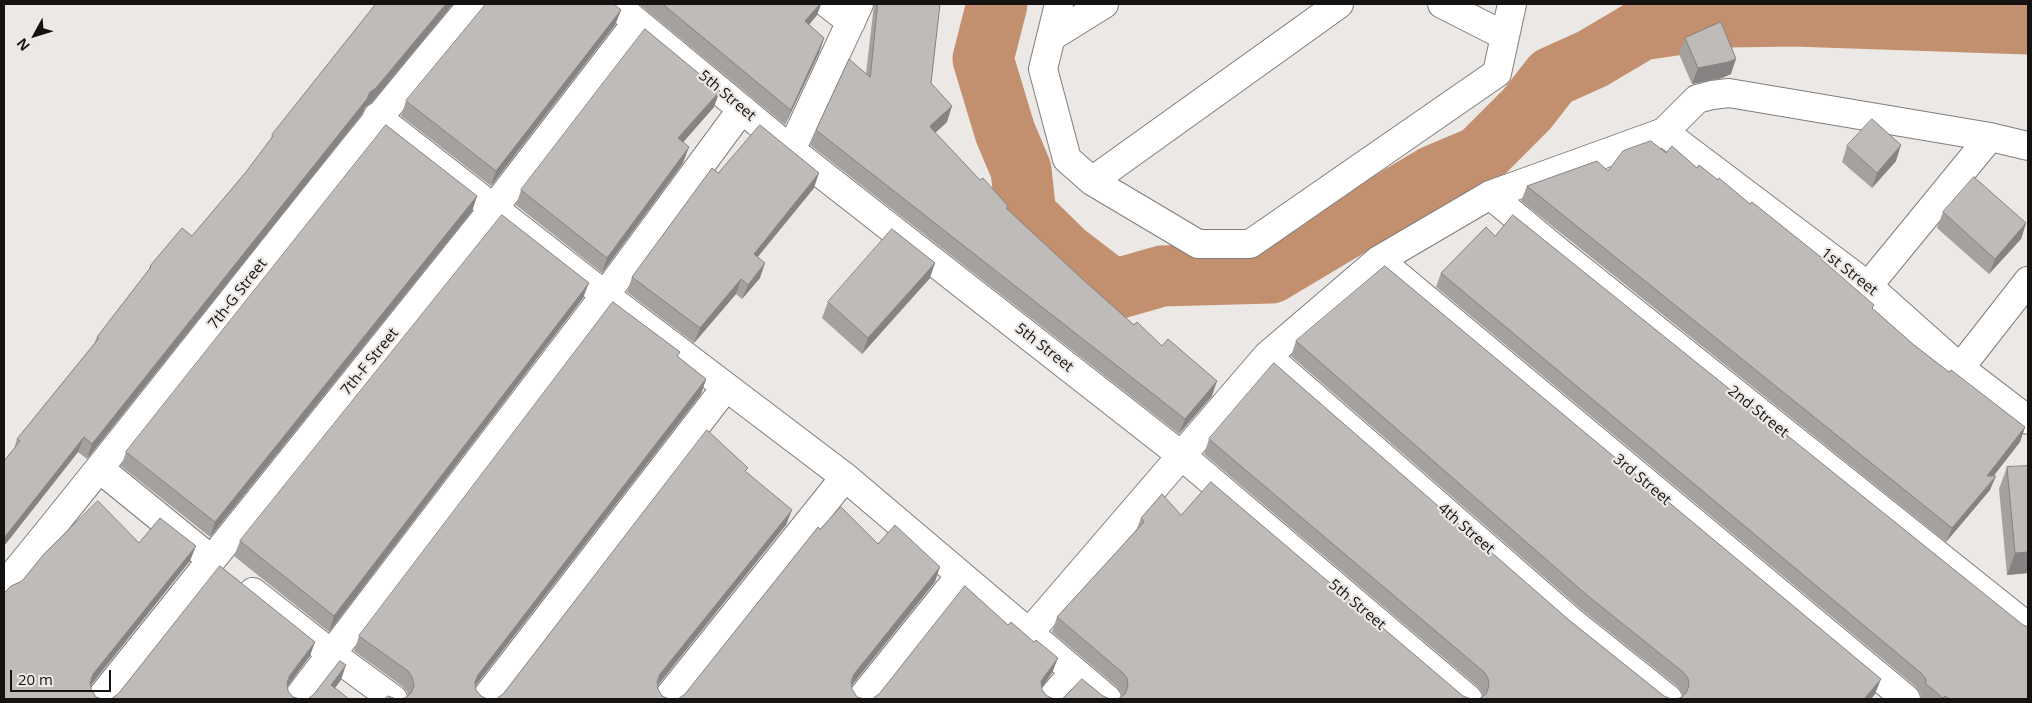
<!DOCTYPE html>
<html>
<head>
<meta charset="utf-8">
<style>
	body { margin:0 }
	#map { position:relative; width:2032px; height:703px; overflow:hidden; background:#ece8e5; font-family:"Open Sans",sans-serif }
	canvas { display:block }
	.frame { position:absolute; inset:0; border:5px solid #141312; pointer-events:none }
	.north { position:absolute; left:10px; top:10px; width:50px; height:50px; -webkit-text-stroke:4px #ece8e5; paint-order:stroke; rotate:231deg; font-size:14px; font-weight:700; line-height:20px; text-align:center; color:#141312 }
	.north::after { content:''; display:block; margin:auto; width:18px; height:22px; background:#141312; clip-path:polygon(50% 0,100% 100%,50% 72%,0 100%) }
	.scale { position:absolute; left:10px; top:670px; width:101px; height:22px; box-sizing:border-box; border:2px solid #141312; border-top:0; padding-left:6px; font-size:15px; line-height:18px; white-space:nowrap; color:#141312; -webkit-text-stroke:4px #ece8e5; paint-order:stroke }
</style>
</head>
<body>
<div id="map">
<canvas width="2032" height="703"></canvas>
<div class="frame"></div>
<div class="north">N</div>
<div class="scale">20 m</div>
</div>
<script>
const ctx = document.querySelector('canvas').getContext('2d');
ctx.lineJoin = 'round';
function strokePath(path, color, width, dash) {
  ctx.strokeStyle = color;
  ctx.lineWidth = width;
  ctx.lineCap = dash ? 'butt' : 'round';
  ctx.setLineDash(dash || []);
  ctx.stroke(path);
}
function fill(path, color) {
  ctx.fillStyle = color;
  ctx.fill(path, 'evenodd');
}
function drawText(font, color, halo, rows, align = 'center') {
  ctx.font = font + ' "Open Sans",sans-serif';
  ctx.lineWidth = 4.5;
  ctx.setLineDash([]);
  ctx.textBaseline = 'middle';
  ctx.strokeStyle = halo;
  ctx.fillStyle = color;
  for (const [text, x, y, turn = 0] of rows) {
    ctx.save();
    ctx.translate(x, y);
    ctx.rotate((+turn || 0) * Math.PI / 180);
    ctx.textAlign = isNaN(turn) ? turn : align;
    if (halo) ctx.strokeText(text, 0, 0);
    ctx.fillText(text, 0, 0);
    ctx.restore();
  }
}
strokePath(new Path2D(`
	M997 4 983 59 1005 132 1021 170 1026 215 1066 254 1113 290 1162 276 1271 273 1435 175 1480 156 1527 109 1552 77 1592 59 1641 30 1729 17 1794 16 2028 24`), '#c3906f', 61);
const minor = new Path2D(`
	M615 4 791 150 1182 456 1468 699
	M828 4 851 22
	M1059 4 1043 69 1067 159 1092 181 1198 244H1250L1497 73 1512 4
	M1442 4 1505 36
	M1051 37 1104 4
	M377 117 605 295 845 477 1107 699
	M1664 132 1868 286 1960 368 2028 420
	M791 150 859 4
	M1092 181 1339 4
	M1490 195 1560 253 2028 627
	M1379 260 1906 699
	M1868 286 1990 137
	M1267 356 1573 623 1668 699
	M1960 368 2028 281
	M100 469 202 552
	M4 586C162 394 312 194 473 4
	M253 592 333 655 393 699
	M1028 634 1267 356 1379 260 1490 195 1664 132 1697 99 1712 95 1729 93 1990 137 2028 146
	M100 699 493 209 637 22
	M297 699 605 295 742 109
	M485 699 726 387
	M667 699 845 477
	M861 699 960 576
	M1051 699 1074 672`);
strokePath(minor, '#817d7b', 30);
strokePath(minor, '#fff', 28);
fill(new Path2D(`
	M376 4H453L371 103 365 107 362 114 87 459 78 452 4 546V461L14 449 17 439 94 344 97 337 148 271 150 266 192 236 246 172 270 141 272 135Z
	M639 4H821L817 15 809 25 824 38 819 53 785 125Z
	M874 4H940L931 83 947 122 935 133 1007 209 1079 276 1212 396 1179 434 810 145 816 130 866 74Z
	M621 10 615 25 491 186 401 116 406 101Z
	M1685 38 1731 74 1722 78 1692 84 1679 54Z
	M714 107 683 142V163L602 273 516 205 521 190Z
	M1847 146 1896 161 1872 188 1842 162Z
	M1666 153 1697 168 1718 180 1822 258 1821 260 1873 309 1914 345 1949 372 2025 427 2020 442 1993 476 1990 490 1946 542 1521 201 1527 186 1608 171Z
	M718 173 814 188 757 257 760 278 742 299 736 294 694 343 627 292 632 277Z
	M477 196 472 211 210 537 121 466 126 452Z
	M1943 212 2026 223 2021 239 1989 274 1937 228Z
	M1495 236 2028 699H1922L1920 693 1916 687 1436 287 1441 273Z
	M930 278 862 354 822 318 828 302Z
	M583 298 329 632 234 556 240 541Z
	M1296 341 1875 694 1871 699H1674L1680 698 1683 696 1682 693 1678 687 1583 611 1291 356Z
	M678 357 706 379 701 394 475 686 476 690 481 696 405 698 408 696 407 692 402 686 354 651 359 636Z
	M1209 439 1569 620 1664 696 1479 699 1483 696 1482 693 1478 687 1204 454Z
	M2007 467 2028 573 2007 575 1999 489Z
	M1181 515 1463 696 1118 699 1122 696 1121 693 1117 687 1052 632 1057 617 1136 531 1141 518Z`), '#a4a19f');
fill(new Path2D(`
	M446 4H453L371 103 365 107 362 114 87 459 92 444 370 92Z
	M820 4H821L817 15 799 36 805 21Z
	M621 10 615 25 491 186 496 171Z
	M824 38 819 53 785 125 791 110Z
	M1736 59 1731 74 1722 78 1692 84 1698 68Z
	M720 91 714 107 673 154 678 138Z
	M952 106 947 122 925 142 930 126Z
	M1901 145 1896 161 1872 188 1877 173Z
	M689 147 683 163 602 273 607 258Z
	M819 173 814 188 748 269 754 254Z
	M477 196 472 211 210 537 215 522Z
	M2026 223 2021 239 1989 274 1995 259Z
	M765 263 760 278 742 299 748 285Z
	M935 263 930 278 862 354 868 338Z
	M741 279 736 294 694 343 700 328Z
	M589 283 583 298 329 632 334 616Z
	M706 379 701 394 473 689 478 675Z
	M1217 381 1212 396 1179 434 1185 419Z
	M2025 427 2020 442 1982 491 1987 476Z
	M84 437 78 452 4 546V538Z
	M1996 476 1990 490 1946 542 1952 528Z
	M792 510 786 525 655 689 660 674Z
	M196 546 190 561 88 689 93 674Z
	M2028 552V573L2007 575 2015 553Z
	M940 567 935 582 849 689 854 674Z
	M315 642 310 656 285 690 290 675Z
	M1058 658 1052 673 1036 696 1041 681Z
	M346 665 341 680 327 699 331 685Z
	M1881 679 1875 694 1871 699H1864Z`), '#868382');
const building = new Path2D(`
	M376 4H446L376 88 370 92 367 99 92 444 84 437 4 538V461L20 441 17 439 99 338 97 337 151 267 150 266 182 228 192 236 246 172 273 136 272 135Z
	M486 4H614L621 10 496 171 406 101Z
	M663 4H820L805 21 824 38 791 110Z
	M878 4H940L931 83 952 106 930 126 931 128 980 180 983 178 1008 206 1006 208 1079 276 1134 325 1137 322 1162 346 1168 339 1217 381 1185 419 816 130 849 59 870 77Z
	M1721 22 1736 59 1728 62 1698 68 1685 38Z
	M645 29 720 91 678 138 689 147 607 258 521 190Z
	M1872 119 1901 145 1877 173 1847 146Z
	M386 125 477 196 215 522 126 452Z
	M760 125 819 173 754 254 765 263 748 285 741 279 700 328 632 277 712 168 718 173Z
	M1651 141 1666 153 1672 146 1697 168 1699 165 1718 180 1719 178 1750 204 1752 202 1822 258 1821 259 1874 305 1872 308 1914 345 1949 372 1951 370 2025 427 1987 476H1996L1952 528 1527 186 1597 161 1608 171 1623 151Z
	M1974 177 2026 223 1995 259 1943 212Z
	M502 215 589 283 334 616 240 541Z
	M1513 215 2023 625 2028 627V699H1950L1945 696 1943 698 1926 684V679L1921 673 1441 273 1486 227 1495 236Z
	M892 229 935 263 868 338 828 302Z
	M1385 266 1881 679 1864 699H1674L1680 698 1686 693 1689 686 1688 678 1683 672 1588 596 1296 341Z
	M613 302 680 352 677 356 706 379 478 675 475 682 476 690 481 696 487 699H398L405 698 411 693 414 686 412 677 408 671 359 636Z
	M1274 363 1569 620 1664 696 1671 699H1473H1479L1486 694 1489 686 1488 678 1484 672 1209 439Z
	M707 430 748 468 745 471 792 510 660 674 657 681 658 689 662 696 669 699H490H496L503 694Z
	M2028 466V552L2015 553 2007 467Z
	M1211 482 1463 696 1471 699H1112H1118L1125 694 1128 686 1127 678 1123 673 1057 617 1144 522 1141 518 1162 494 1181 515Z
	M98 501 139 543 160 518 196 546 93 674 90 681 91 689 96 697 102 699H4V593L11 586 22 581 44 554Z
	M841 507 878 544 895 525 940 567 854 674 851 681 852 689 857 697 864 699H671H678L685 694 818 527 820 529Z
	M220 566 315 642 290 675 287 682 288 691 293 697 300 699H104H111L118 694Z
	M965 586 1008 625 1011 622 1034 642 1036 640 1058 658 1041 681 1042 690 1047 696 1054 699H867H872L879 694Z
	M340 661 346 665 331 685 349 699H303H308L314 694Z
	M1082 679 1103 696 1110 699H1056H1062Z
	M388 696 396 699H385Z`);
fill(building, '#bfbbb9');
strokePath(building, '#868382', 1);
drawText('15px', '#141312', '#ece8e5', [
	["5th Street",727,96,40],
	["1st Street",1849,272,38],
	["7th-G Street",238,294,-52],
	["5th Street",1044,348,38],
	["7th-F Street",370,362,-51],
	["2nd Street",1758,412,39],
	["3rd Street",1642,480,40],
	["4th Street",1466,529,41],
	["5th Street",1357,605,40]
]);
</script>
</body>
</html>
